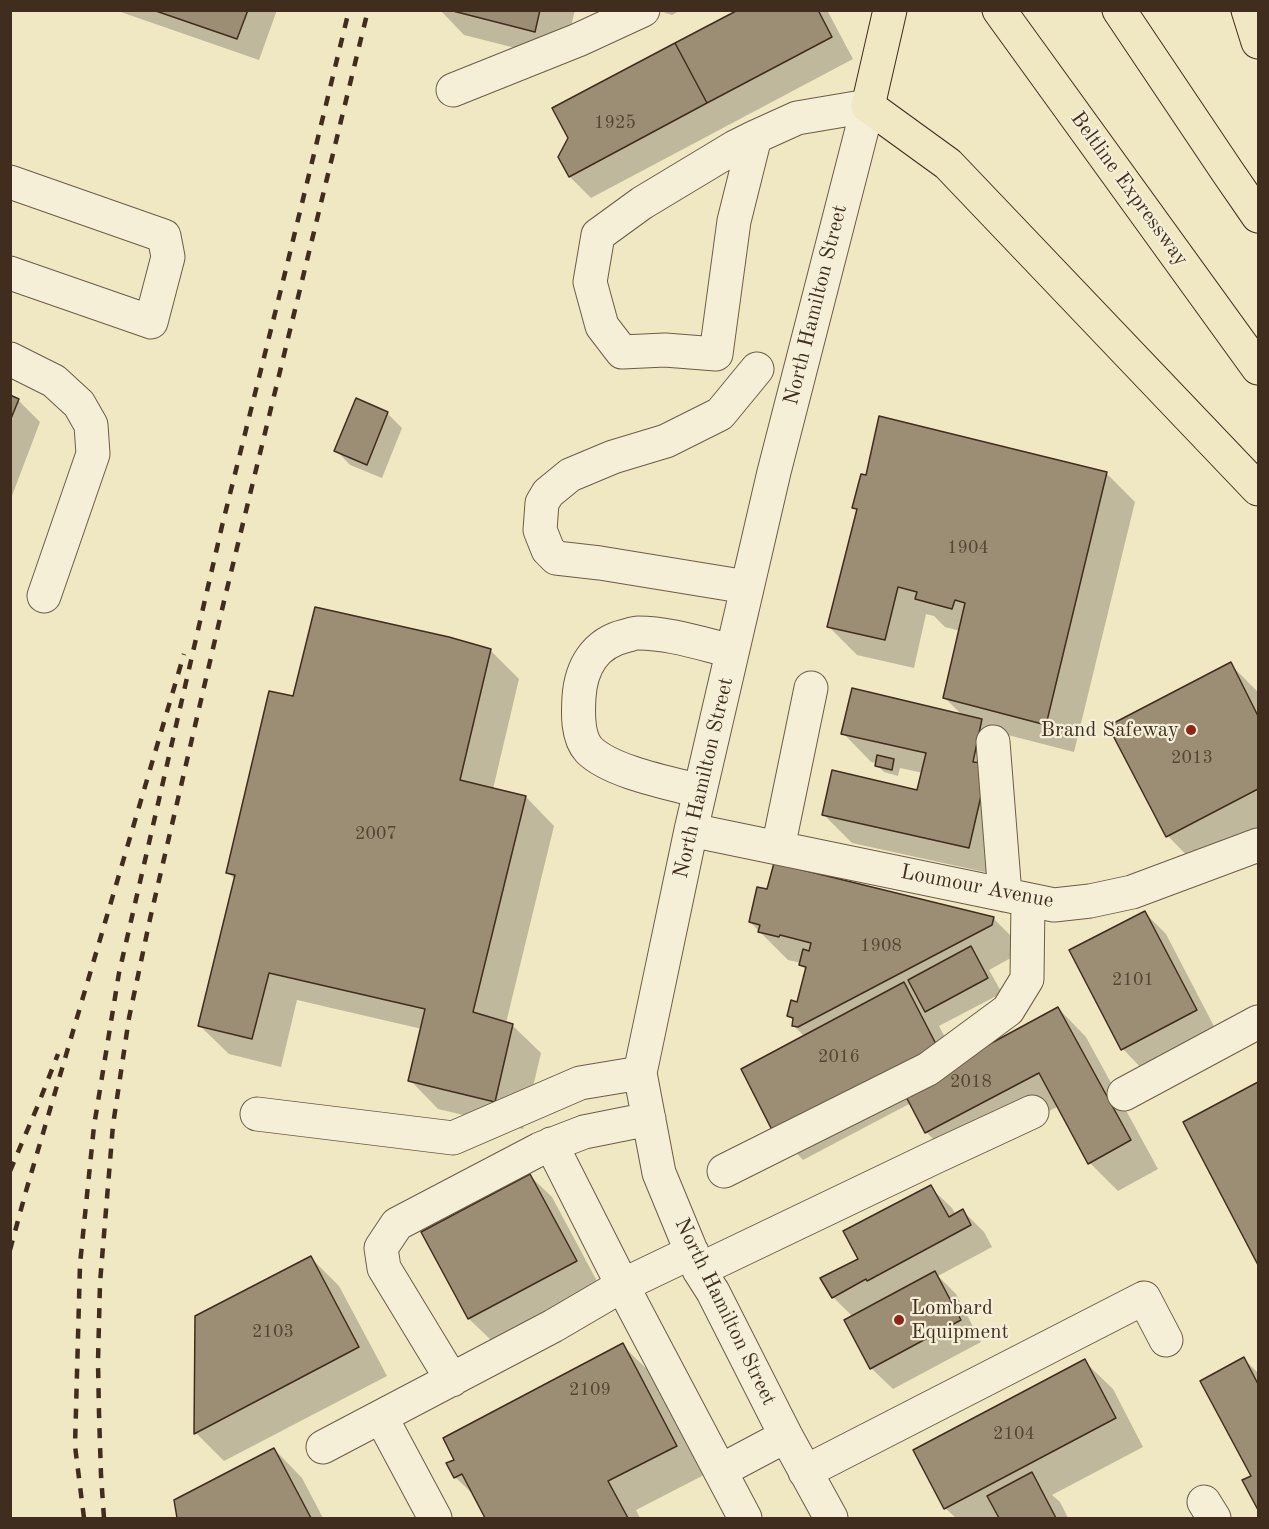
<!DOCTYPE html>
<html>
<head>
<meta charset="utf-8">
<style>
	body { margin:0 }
	#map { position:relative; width:1269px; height:1529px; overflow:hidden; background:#f0e7c3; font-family:"Old Standard TT",serif }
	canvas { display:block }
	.frame { position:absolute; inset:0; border:12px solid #402d1e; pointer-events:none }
</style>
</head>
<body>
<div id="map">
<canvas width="1269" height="1529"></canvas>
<div class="frame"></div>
</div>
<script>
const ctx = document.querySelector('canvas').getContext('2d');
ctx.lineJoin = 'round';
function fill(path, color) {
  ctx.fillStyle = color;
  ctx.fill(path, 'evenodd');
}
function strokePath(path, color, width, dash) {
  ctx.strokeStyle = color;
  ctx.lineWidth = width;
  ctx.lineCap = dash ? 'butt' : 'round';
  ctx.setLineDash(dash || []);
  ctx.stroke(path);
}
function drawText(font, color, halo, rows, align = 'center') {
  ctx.font = font + ' "Old Standard TT",serif';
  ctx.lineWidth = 4.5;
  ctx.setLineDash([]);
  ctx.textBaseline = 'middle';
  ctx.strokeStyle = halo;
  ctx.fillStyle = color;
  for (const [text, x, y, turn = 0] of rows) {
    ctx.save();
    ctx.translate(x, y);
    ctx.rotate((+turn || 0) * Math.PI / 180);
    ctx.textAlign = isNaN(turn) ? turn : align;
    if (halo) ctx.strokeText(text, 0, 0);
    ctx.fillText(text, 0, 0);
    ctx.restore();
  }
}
fill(new Path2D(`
	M115 10H277L259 60Z
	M440 10H575L563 60 464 35Z
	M656 10H681L672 15Z
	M741 10H827L853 59 591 198 570 177Z
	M10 397 18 400 40 422 10 501Z
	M387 413 402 428 382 478 350 465 336 450Z
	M1107 474 1135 502 1074 752 992 731 998 875 852 843 824 815 919 792 923 773 900 768 898 776 884 772 877 765V763L871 762 843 733 963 716 945 698 960 631 945 627 934 616 926 614 914 668 857 655 829 627 858 512 854 507Z
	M490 650 519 679 493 789 526 797 554 826 506 1023 512 1025 541 1053 523 1129 438 1109 410 1080 422 1029 297 1000 281 1067 229 1054 200 1026 236 880 228 873 294 698Z
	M1230 664 1258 692V832L1196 865 1168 836 1110 726Z
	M1144 912 1166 934 1217 1032 1144 1071 1123 1049Z
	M993 918 1022 947 1020 953 989 970 1002 993 939 1026 958 1062 1058 1008 1086 1037 1158 1169 1118 1191 1090 1163 1059 1106 955 1160 926 1132 911 1103 803 1160 775 1131 805 1037 793 1025 794 1021 789 1016 798 1003 806 970 801 965V963L788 960 750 922Z
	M1258 1084V1262L1185 1123Z
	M530 1176 552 1197 598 1283 491 1340 469 1319 423 1233Z
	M930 1187 952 1208 956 1215 963 1211 984 1232 992 1247 938 1276 956 1294 981 1342 893 1389 871 1368 853 1317 833 1297 860 1260Z
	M310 1257 339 1286 387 1376 224 1461 196 1433V1317Z
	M622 1345 651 1373 704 1475 636 1510 640 1518H487L477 1498 455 1477 456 1460Z
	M1244 1359 1258 1373V1507L1244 1481 1253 1476Z
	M1084 1361 1113 1389 1143 1447 1052 1495 1060 1502 1068 1518H956L945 1508Z
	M274 1449 302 1478 323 1518H179L176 1501Z`), '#0003');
const building = new Path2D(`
	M153 10H248L237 39Z
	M449 10H540L535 32Z
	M738 10H818L832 37 707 103 675 43Z
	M675 43 707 103 569 177 558 157 568 138 552 108Z
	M10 395 19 399 10 421Z
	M356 398 388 412 367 465 334 451Z
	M879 416 1107 472 1046 725 943 698 965 603 955 600 952 609 915 599 917 592 898 587 885 640 827 627 857 509 852 508 861 474 866 475Z
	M315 607 449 637 491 649 460 780 526 796 473 1012 513 1024 495 1102 408 1081 425 1009 269 973 252 1039 198 1026 235 875 226 873 269 691 293 696Z
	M1231 662 1258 716V789L1166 837 1108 726Z
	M852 688 982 719 973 762 984 763V783L969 848 822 815 832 770 917 790 926 753 841 734Z
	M877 755 894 759 892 770 875 766Z
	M774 863 994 917 992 925 798 1027 792 1026 793 1018 787 1016 791 1000 797 1002 806 967 799 965 803 949 809 951 811 943 780 935 779 937 758 932 760 925 749 922 757 887 767 889Z
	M1145 911 1197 1010 1121 1050 1069 950Z
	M971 946 988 978 925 1012 908 980Z
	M904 982 937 1046 773 1132 741 1069Z
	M1058 1007 1131 1140 1088 1164 1039 1073 925 1133 903 1091Z
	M1258 1082V1265L1183 1122Z
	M530 1174 577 1261 468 1319 421 1232Z
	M931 1185 949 1217 963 1209 971 1225 869 1280 867 1281 866 1279 832 1298 820 1278 858 1259 843 1231Z
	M311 1256 359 1347 194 1434 195 1316Z
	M935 1271 961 1320 870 1369 844 1320Z
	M623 1343 677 1446 608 1481 628 1518H485L462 1474 454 1478 446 1463 454 1460 443 1438Z
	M1244 1357 1258 1384V1510L1242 1480 1251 1476 1200 1381Z
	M1085 1359 1116 1418 944 1509 913 1450Z
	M274 1448 311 1518H177L174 1500Z
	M1032 1472 1056 1518H999L987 1496Z`);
fill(building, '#9c8e74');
strokePath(building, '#402d1e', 1.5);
const minor = new Path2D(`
	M453 90 578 40 643 10
	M755 137 734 221 716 354 665 350 622 352 602 326 590 282 598 235 642 203 735 147 755 137 797 118 868 106 774 472 691 830 640 1073 659 1173 699 1270 713 1292 786 1436 831 1518
	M10 182 164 236 168 257 151 322 10 273
	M10 359 54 381 79 404 91 425 93 454 44 596
	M747 587 600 563 556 558 548 550 540 530 542 503 548 493 570 475 613 457 666 441 720 414 757 369
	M993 742 1005 895
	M700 791C669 783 611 772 589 750 577 737 578 713 579 697 581 668 595 643 625 636 629 635 634 633 638 633 670 633 702 644 732 651
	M691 830 1054 905 1090 901 1132 892 1258 845
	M778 848 811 688
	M1124 1094 1258 1022
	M257 1114 453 1138 580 1083 640 1073
	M551 1144 633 1306 745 1518
	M724 1171 928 1069 1008 1010 1027 979 1028 900
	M699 1270 935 1157 1032 1112
	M452 1380 384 1268 381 1248 397 1224 540 1149 584 1132 649 1119
	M381 1417 435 1518
	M323 1447 553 1326 623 1285 692 1252
	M720 1471 786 1436
	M805 1472 1144 1298 1166 1340
	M1204 1502 1214 1518`);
const major = new Path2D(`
	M868 106 890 10`);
const highway = new Path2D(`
	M999 10 1258 368
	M1119 10 1227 171 1258 216
	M1248 10 1258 42
	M868 106 948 164 1258 489`);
strokePath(minor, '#6c5c47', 35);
strokePath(major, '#402d1e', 35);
strokePath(highway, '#402d1e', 35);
strokePath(minor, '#f5efd8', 33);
strokePath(major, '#f0e7c3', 33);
strokePath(highway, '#f0e7c3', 33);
strokePath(new Path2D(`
	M10 1171 38 1105 58 1054
	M10 1250 26 1191 184 654
	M84 1518 75 1446 80 1264 94 1126 119 973 222 526 286 269 349 10
	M104 1518 101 1475 99 1413 98 1362 100 1283 113 1125 129 1018 150 919 225 597 368 10`), '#402d1e', 4.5, [10, 10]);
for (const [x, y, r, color] of [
	[1191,730,6,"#8f2418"],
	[899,1320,6,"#8f2418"]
]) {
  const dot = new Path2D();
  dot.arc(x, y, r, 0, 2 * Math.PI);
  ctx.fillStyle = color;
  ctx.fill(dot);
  strokePath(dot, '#f5efd8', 2);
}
drawText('18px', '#574534', null, [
	["1925",615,123],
	["1904",968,548],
	["2013",1192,758],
	["2007",376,834],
	["1908",881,946],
	["2101",1133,980],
	["2016",839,1057],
	["2018",971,1082],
	["2103",273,1332],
	["2109",590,1390],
	["2104",1014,1434]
]);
drawText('21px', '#402d1e', '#f5efd8', [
	["Beltline Expressway",1129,189,54],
	["North Hamilton Street",816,305,-76],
	["North Hamilton Street",704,778,-77],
	["Loumour Avenue",977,887,11],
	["North Hamilton Street",725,1312,64]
]);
drawText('21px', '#402d1e', '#f5efd8', [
	["Brand Safeway",1179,730],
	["Lombard",911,1308,"left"],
	["Equipment",911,1332,"left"]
], 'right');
</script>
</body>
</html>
